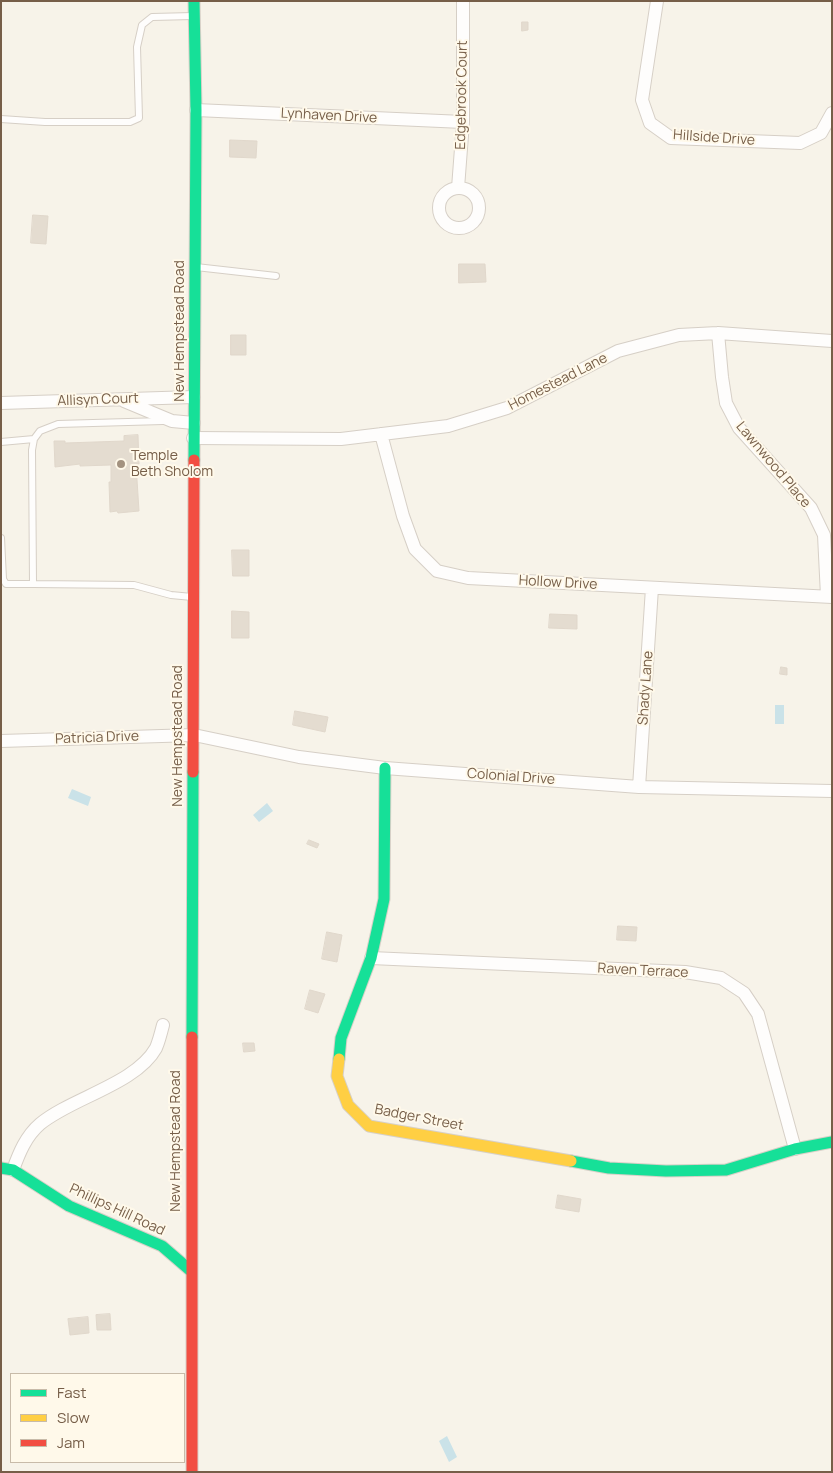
<!DOCTYPE html>
<html>
<head>
<meta charset="utf-8">
<style>
	body { margin:0 }
	#map { position:relative; width:833px; height:1473px; overflow:hidden; background:#f7f3e9; font-family:Manrope,sans-serif }
	canvas { display:block }
	.frame { position:absolute; inset:0; border:2px solid #765e48; pointer-events:none }
	.legend { position:absolute; left:10px; top:1373px; width:175px; height:90px; box-sizing:border-box; background:#fff9ea; border:1px solid #c8bba9; margin:0; padding:6px 9px; list-style:none; font-size:15px; color:#765e48 }
	.legend li { display:flex; align-items:center; gap:10px; height:25px }
	.legend b { width:25px; border:1px solid #c8bba9 }
</style>
</head>
<body>
<div id="map">
<canvas width="833" height="1473"></canvas>
<div class="frame"></div>
<ul class="legend">
<li><b style="height:6px;background:#16e098"></b>Fast</li>
<li><b style="height:6px;background:#ffcf43"></b>Slow</li>
<li><b style="height:6px;background:#f24e42"></b>Jam</li>
</ul>
</div>
<script>
const ctx = document.querySelector('canvas').getContext('2d');
ctx.lineJoin = 'round';
function fill(path, color) {
  ctx.fillStyle = color;
  ctx.fill(path, 'evenodd');
}
function strokePath(path, color, width, dash) {
  ctx.strokeStyle = color;
  ctx.lineWidth = width;
  ctx.lineCap = dash ? 'butt' : 'round';
  ctx.setLineDash(dash || []);
  ctx.stroke(path);
}
function drawText(font, color, halo, rows, align = 'center') {
  ctx.font = font + ' Manrope,sans-serif';
  ctx.lineWidth = 4;
  ctx.setLineDash([]);
  ctx.textBaseline = 'middle';
  ctx.strokeStyle = halo;
  ctx.fillStyle = color;
  for (const [text, x, y, turn = 0] of rows) {
    ctx.save();
    ctx.translate(x, y);
    ctx.rotate((+turn || 0) * Math.PI / 180);
    ctx.textAlign = isNaN(turn) ? turn : align;
    if (halo) ctx.strokeText(text, 0, 0);
    ctx.fillText(text, 0, 0);
    ctx.restore();
  }
}
fill(new Path2D(`
	M775 705H784V724H775Z
	M72 789 91 797 88 806 68 798Z
	M267 803 273 811 259 822 253 815Z
	M447 1436 457 1457 449 1462 439 1441Z`), '#cae2e8');
const building = new Path2D(`
	M522 22H528V30L522 31Z
	M230 140 257 141 256 158 230 157Z
	M33 215 48 216 46 244 31 243Z
	M459 264H485L486 282 459 283Z
	M231 335H246V355H231Z
	M138 435 139 464H136L139 511 118 513 117 511 110 512 109 482H111V465L80 466V464L55 467 54 441H65V443L124 441V436Z
	M232 550H249V576H233Z
	M232 611 249 612V638H232Z
	M550 614 577 615V629L549 628Z
	M781 667 787 668V675L780 674Z
	M295 711 328 717 325 732 293 725Z
	M309 840 319 844 317 848 307 844Z
	M618 926 637 927 636 941 617 940Z
	M327 932 342 935 337 962 322 959Z
	M310 990 325 994 318 1013 305 1009Z
	M243 1043H254L255 1051 244 1052Z
	M558 1195 581 1199 579 1212 556 1208Z
	M110 1314 111 1330H97L96 1315Z
	M88 1317 89 1333 70 1335 68 1319Z`);
fill(building, '#e4dcd0');
strokePath(building, '#e0d7cb', 1);
const lane = new Path2D(`
	M1 119 45 122H130L139 118 137 47 142 25 152 17 193 16
	M196 267 276 276
	M1 442 34 439
	M1 538 3 579 6 584H33L32 450 34 439 40 431 58 424 163 421
	M33 584 134 585 171 595 192 597`);
const street = new Path2D(`
	M657 1 642 100 650 123 671 138 800 143 821 133 832 113
	M196 110 463 122
	M439 208a20 20 0 1 1 40 0a20 20 0 1 1-40 0Z
	M458 188 463 122V1
	M718 333 722 377 726 403 739 428 811 508 824 535 827 596
	M124 401 172 421 194 423
	M1 403 194 397
	M381 434 403 516 415 549 437 571 468 578 832 597
	M193 438 341 439 448 426 507 408 618 351 679 335 718 333 832 341
	M1 741 194 735 299 757 385 768 639 787 832 791
	M639 787 652 588
	M371 958 685 972 721 978 744 993 758 1014 795 1149
	M13 1170C19 1153 26 1136 40 1124 71 1098 136 1084 156 1048 159 1041 161 1033 163 1025`);
const fast = new Path2D(`
	M194 1 196 110 194 460
	M192 1037 193 772
	M339 1059 341 1038 371 958 384 899 385 768
	M571 1161 609 1168 666 1171 726 1170 795 1149 832 1142
	M1 1168 13 1170 69 1206 162 1246 191 1271`);
const slow = new Path2D(`
	M339 1059 337 1076 348 1105 369 1126 571 1161`);
const jam = new Path2D(`
	M193 772 194 460
	M192 1472V1037`);
strokePath(lane, '#d6cfc6', 8);
strokePath(street, '#d6cfc6', 14);
strokePath(fast, '#d7d0c7', 13);
strokePath(slow, '#d7d0c7', 13);
strokePath(jam, '#d7d0c7', 13);
strokePath(lane, '#fefdfc', 6);
strokePath(street, '#fefdfc', 12);
strokePath(fast, '#16e098', 11);
strokePath(slow, '#ffcf43', 11);
strokePath(jam, '#f24e42', 11);
for (const [x, y, r, color] of [
	[121,464,5,"#a39280"]
]) {
  const dot = new Path2D();
  dot.arc(x, y, r, 0, 2 * Math.PI);
  ctx.fillStyle = color;
  ctx.fill(dot);
  strokePath(dot, '#fff9ea', 2);
}
drawText('14px', '#765e48', '#fff9ea', [
	["Edgebrook Court",462,95,-89],
	["Lynhaven Drive",329,116,3],
	["Hillside Drive",714,138,4],
	["New Hempstead Road",180,331,-90],
	["Homestead Lane",558,382,-27],
	["Allisyn Court",98,400,-2],
	["Lawnwood Place",773,465,50],
	["Hollow Drive",558,583,3],
	["Shady Lane",646,688,-86],
	["New Hempstead Road",178,736,-90],
	["Patricia Drive",97,738,-2],
	["Colonial Drive",511,777,4],
	["Raven Terrace",643,971,3],
	["Badger Street",419,1118,11],
	["New Hempstead Road",176,1141,-90],
	["Phillips Hill Road",117,1210,25]
]);
drawText('14px', '#765e48', '#fff9ea', [
	["Temple",131,456],
	["Beth Sholom",131,472]
], 'left');
</script>
</body>
</html>
